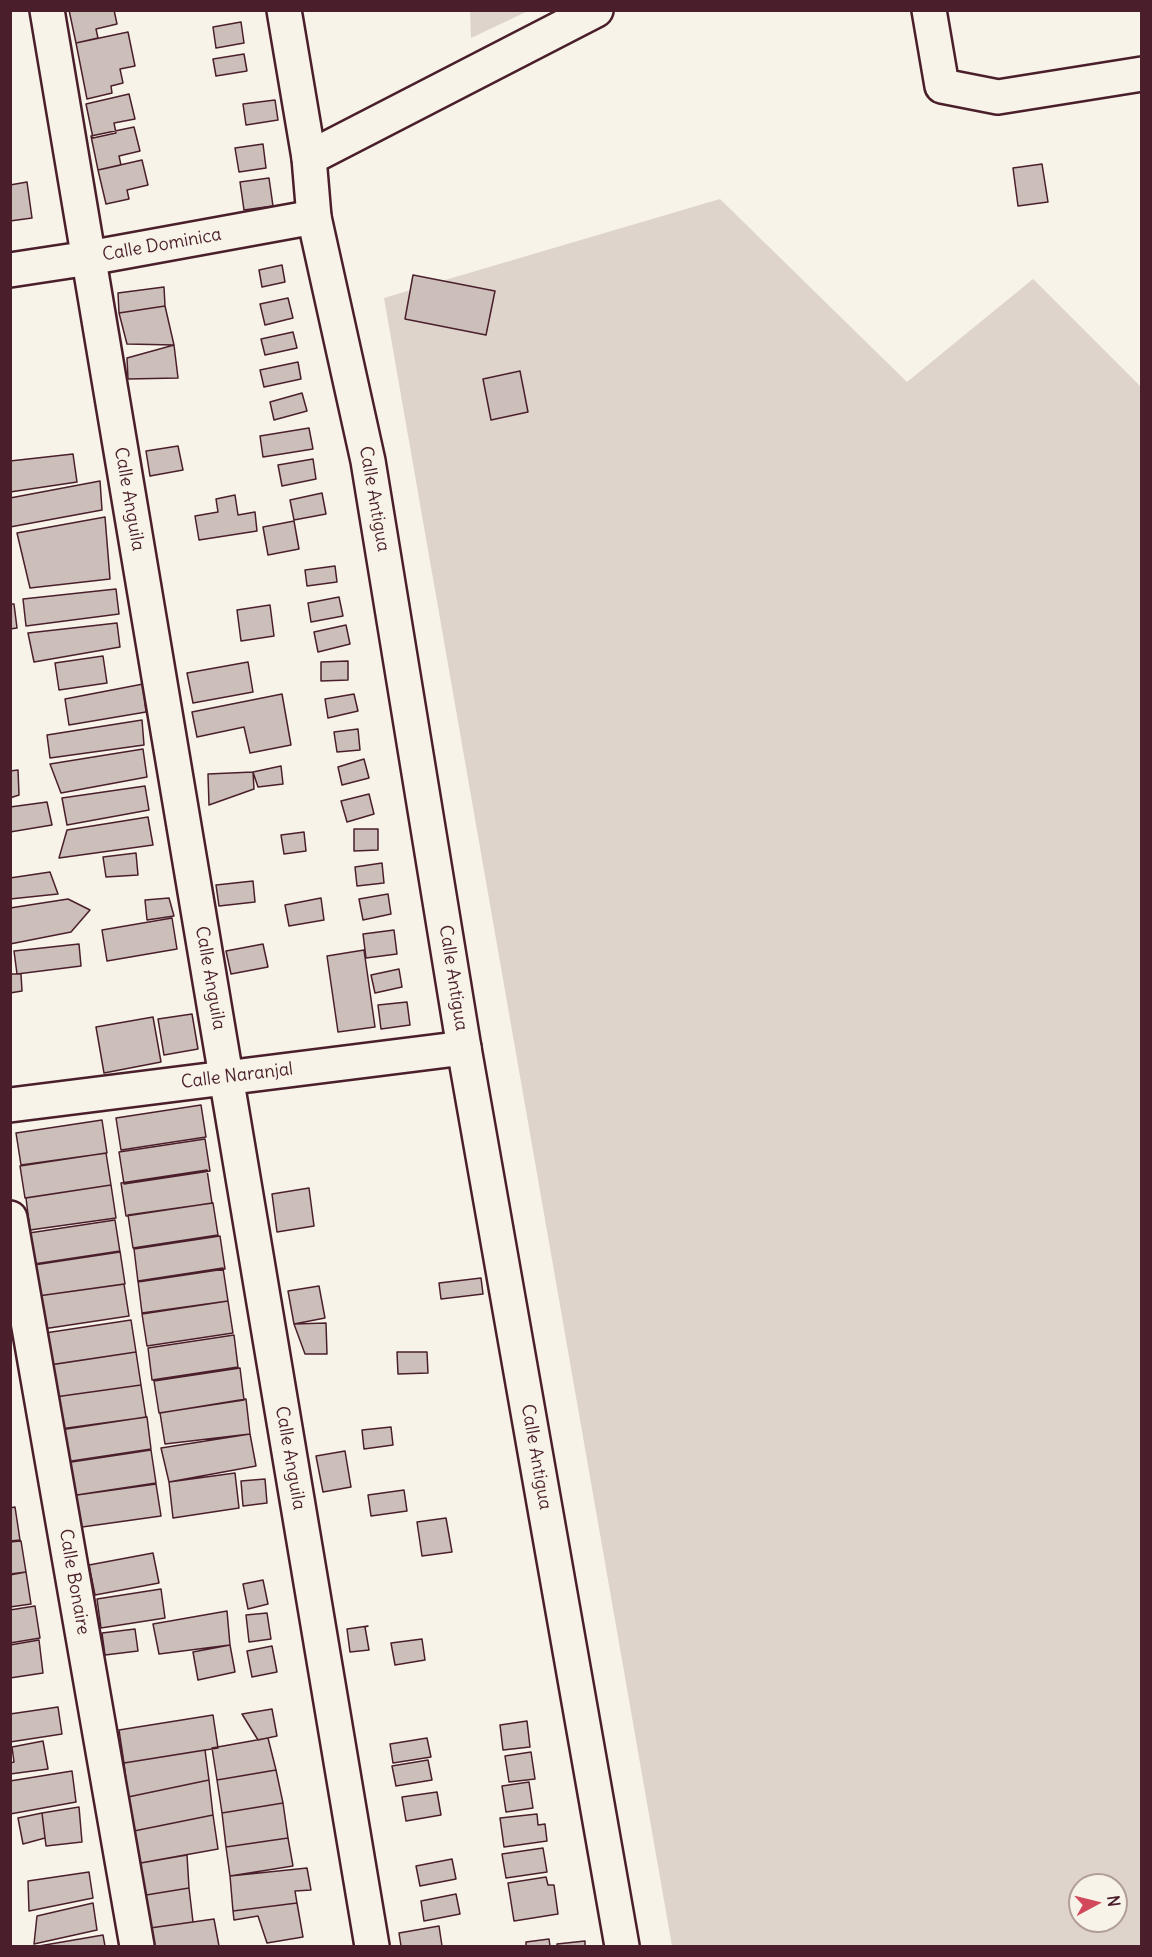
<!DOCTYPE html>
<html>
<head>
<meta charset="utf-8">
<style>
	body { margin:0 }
	#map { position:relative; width:1152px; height:1957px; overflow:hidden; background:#f7f3e8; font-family:Delius,sans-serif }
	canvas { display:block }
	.frame { position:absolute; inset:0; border:12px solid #4a1f2b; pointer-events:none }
	.north { position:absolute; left:1068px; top:1873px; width:60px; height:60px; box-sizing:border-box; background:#f7f3e8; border:2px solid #b29e9c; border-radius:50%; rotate:83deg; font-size:16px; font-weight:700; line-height:24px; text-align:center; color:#4a1f2b }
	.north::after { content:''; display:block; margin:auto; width:21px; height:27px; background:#d1495b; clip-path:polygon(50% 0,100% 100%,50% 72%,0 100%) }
</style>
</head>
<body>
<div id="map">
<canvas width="1152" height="1957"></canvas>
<div class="frame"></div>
<div class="north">N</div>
</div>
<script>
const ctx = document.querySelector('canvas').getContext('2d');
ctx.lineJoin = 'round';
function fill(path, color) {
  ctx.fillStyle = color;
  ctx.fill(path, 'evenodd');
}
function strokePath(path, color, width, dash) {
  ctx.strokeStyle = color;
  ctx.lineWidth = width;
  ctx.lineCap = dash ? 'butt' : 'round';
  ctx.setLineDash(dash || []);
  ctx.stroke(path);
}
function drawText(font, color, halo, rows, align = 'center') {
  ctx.font = font + ' Delius,sans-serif';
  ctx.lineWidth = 6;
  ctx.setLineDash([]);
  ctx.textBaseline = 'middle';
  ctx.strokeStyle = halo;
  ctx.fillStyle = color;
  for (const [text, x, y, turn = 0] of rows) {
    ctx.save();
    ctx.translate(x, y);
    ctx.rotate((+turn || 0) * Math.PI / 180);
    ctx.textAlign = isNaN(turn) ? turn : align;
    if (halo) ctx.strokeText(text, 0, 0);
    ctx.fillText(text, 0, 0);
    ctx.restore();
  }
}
fill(new Path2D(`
	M470 10H528V11L471 38Z
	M720 199 907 382 1033 279 1141 387V1946H672L384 298ZM1080 1885H1116V1921H1080Z`), '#ded4cc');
const building = new Path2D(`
	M69 10H114L117 24 96 29 98 38 76 43Z
	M241 22 244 43 216 48 213 27Z
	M128 32 135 66 120 69 123 83 111 86 112 93 87 99 76 43Z
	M244 54 247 71 216 76 213 59Z
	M129 94 135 119 114 123 116 133 93 138 86 104Z
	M275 100 278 120 246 125 243 104Z
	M134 127 140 151 119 156 121 165 98 170 91 136Z
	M263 144 266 168 239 172 235 148Z
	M142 160 148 185 127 190 129 199 106 204 98 170Z
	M1042 164 1048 202 1018 206 1013 168Z
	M269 178 273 206 244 210 240 182Z
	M27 182 32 218 10 221V185Z
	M282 265 285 282 262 287 259 270Z
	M413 275 495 291 486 335 405 319Z
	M164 287 165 306 119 313 118 293Z
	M288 298 293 318 265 325 260 304Z
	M165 306 174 345 127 344 119 313Z
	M293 332 297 348 265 355 261 339Z
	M174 345 178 378 128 379 127 358Z
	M298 362 301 379 264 387 260 370Z
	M520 371 528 412 491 420 483 379Z
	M302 393 307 411 274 420 270 402Z
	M309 428 313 449 263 457 260 436Z
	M178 446 183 470 150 476 146 451Z
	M73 454 77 482 10 492V461Z
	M313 459 316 479 282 486 278 465Z
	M100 481 102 510 10 527V498Z
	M322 493 326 514 294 520 290 500Z
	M235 495 238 515 255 512 257 531 199 540 195 516 218 512 216 499Z
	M105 517 110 579 30 588 17 533Z
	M294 521 299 549 268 555 263 527Z
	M335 566 337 582 307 586 305 570Z
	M116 589 119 614 26 626 23 599Z
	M339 597 343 616 311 622 308 603Z
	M10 604H14L17 628 10 629Z
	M270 605 274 636 241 641 237 610Z
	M117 623 120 647 34 662 28 633Z
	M346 625 350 644 318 652 314 632Z
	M103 656 107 683 59 690 55 663Z
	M348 661V680L321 681V662Z
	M248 662 253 692 193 703 187 673Z
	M143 684 146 712 69 725 65 699Z
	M282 694 291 745 250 753 244 727 197 737 192 712Z
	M354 694 358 711 328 718 325 699Z
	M142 720 144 745 50 758 47 735Z
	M358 729 360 750 337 752 334 732Z
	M143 749 147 777 61 793 50 764Z
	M364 759 369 778 342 785 338 767Z
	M281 766 283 784 258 787 253 772Z
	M18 770 19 795 10 798V771Z
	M253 772 254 789 209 805 208 774Z
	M145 786 149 810 67 825 62 798Z
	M369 794 374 814 347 822 341 801Z
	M47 802 52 825 10 832V807Z
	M148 817 153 845 59 858 67 830Z
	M354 829H378V850L354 851Z
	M304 832 306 851 284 854 281 835Z
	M136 853 138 875 106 877 103 857Z
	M382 863 384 883 357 886 355 867Z
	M50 872 58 894 10 899V878Z
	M253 881 255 902 219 906 216 885Z
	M388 894 391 914 363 920 359 899Z
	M169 898 174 916 147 920 145 900Z
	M321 898 324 920 289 926 285 905Z
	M68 899 90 910 71 932 10 944V908Z
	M172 918 177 949 107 961 102 930Z
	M394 930 397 954 366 958 363 934Z
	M79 944 81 966 17 974 14 951Z
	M263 944 268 967 231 974 226 951Z
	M364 950 375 1027 338 1032 327 956Z
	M399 969 402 987 375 993 371 975Z
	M10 974H21L22 991 10 993Z
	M407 1002 410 1025 381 1029 378 1005Z
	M192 1014 198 1049 164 1055 158 1019Z
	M153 1017 161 1062 104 1073 96 1027Z
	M201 1105 206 1137 121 1150 116 1118Z
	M102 1120 107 1153 21 1165 16 1133Z
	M205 1139 210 1171 124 1184 119 1152Z
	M106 1153 111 1185 25 1198 20 1166Z
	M207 1170 212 1203 126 1216 121 1183Z
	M111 1185 116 1218 30 1230 26 1198Z
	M309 1188 314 1226 277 1232 272 1194Z
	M213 1203 218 1235 133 1248 128 1215Z
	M115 1220 120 1252 34 1265 29 1233Z
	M220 1236 225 1269 138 1282 134 1249Z
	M120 1251 125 1284 38 1296 34 1264Z
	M223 1268 228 1301 142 1313 138 1281Z
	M481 1278 483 1294 441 1299 439 1283Z
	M124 1284 129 1316 43 1329 38 1296Z
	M319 1286 325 1318 294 1324 288 1291Z
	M228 1301 233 1333 147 1346 142 1314Z
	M131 1320 136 1352 49 1365 45 1333Z
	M326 1323 327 1354H305L294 1324Z
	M234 1335 238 1367 152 1380 148 1348Z
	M136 1352 141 1385 55 1397 50 1365Z
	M397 1352H427L428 1373 398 1374Z
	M240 1368 244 1400 159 1413 154 1381Z
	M141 1385 146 1417 60 1430 55 1397Z
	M246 1399 250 1434 165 1444 160 1413Z
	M147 1417 151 1449 65 1462 60 1429Z
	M391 1427 393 1445 364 1449 362 1430Z
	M250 1434 256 1466 169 1482 161 1448Z
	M151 1450 156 1483 70 1496 65 1463Z
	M345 1451 351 1487 323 1492 316 1456Z
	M235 1473 239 1508 173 1518 169 1482Z
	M265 1479 267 1503 243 1506 241 1481Z
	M156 1484 161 1516 75 1528 70 1496Z
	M404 1490 407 1511 371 1516 368 1495Z
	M15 1507 20 1540 10 1541V1508Z
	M446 1518 452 1552 422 1556 417 1522Z
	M21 1541 26 1572 10 1575V1542Z
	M153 1553 159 1583 95 1595 89 1565Z
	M26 1572 31 1604 10 1607V1574Z
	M263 1580 268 1604 248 1609 243 1584Z
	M161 1589 165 1618 101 1628 97 1599Z
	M35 1606 40 1638 10 1643V1610Z
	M227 1611 230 1645 159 1654 153 1624Z
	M267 1613 271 1639 249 1642 246 1615Z
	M368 1626 365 1627 369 1650 350 1652 347 1629Z
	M135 1629 138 1651 105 1655 102 1633Z
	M422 1639 425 1660 395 1665 391 1643Z
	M39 1640 43 1673 10 1678V1645Z
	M230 1645 235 1672 198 1680 193 1652Z
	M272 1646 277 1672 252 1677 247 1651Z
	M58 1707 62 1734 10 1742V1714Z
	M272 1709 277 1736 258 1740 242 1714Z
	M213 1715 218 1748 124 1763 119 1730Z
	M527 1721 530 1747 503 1750 500 1725Z
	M268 1738 276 1770 217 1780 212 1748Z
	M427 1738 431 1757 393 1763 390 1744Z
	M43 1741 48 1769 10 1774V1763L14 1762 12 1747Z
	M205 1750 209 1780 128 1797 124 1763Z
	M531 1752 535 1779 509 1782 505 1756Z
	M428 1760 432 1780 396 1786 392 1766Z
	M276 1770 283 1803 222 1813 217 1780Z
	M72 1771 76 1802 10 1814V1781Z
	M209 1780 213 1815 129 1832 128 1797Z
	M529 1782 533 1808 506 1812 502 1786Z
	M437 1792 441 1815 406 1821 402 1797Z
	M283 1803 288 1838 226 1847 222 1813Z
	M79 1807 82 1842 46 1846 42 1813Z
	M42 1813 45 1838 23 1844 18 1818Z
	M537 1814 538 1825 545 1824 547 1841 504 1847 500 1818Z
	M213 1815 218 1849 135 1864 129 1832Z
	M288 1838 293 1866 230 1876 226 1847Z
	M543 1848 547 1872 506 1878 502 1854Z
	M187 1855 189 1888 140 1896 135 1864Z
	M452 1859 456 1879 420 1886 416 1866Z
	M307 1868 311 1890 295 1891 297 1903 233 1911 230 1876Z
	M89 1872 93 1898 29 1911 28 1881Z
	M546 1877 548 1885H554L558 1914 514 1921 508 1883Z
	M189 1888 193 1922 143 1929 140 1896Z
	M456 1894 460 1914 424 1921 421 1901Z
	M93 1903 97 1930 34 1944 37 1916Z
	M297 1903 303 1937 267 1943 258 1916 234 1920 233 1911Z
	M214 1919 219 1946H144L143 1929Z
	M439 1926 442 1946H401L399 1933Z
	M103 1935 105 1946H39Z
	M549 1939 550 1946H526V1942Z
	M585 1941V1946H557V1944Z`);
fill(building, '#ccbfb9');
strokePath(building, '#4a1f2b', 1.5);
const street = new Path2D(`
	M47 10 372 1946
	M929 10 942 86 998 97 1142 74
	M309 158 596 10
	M10 270 89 258 314 217
	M10 1105 464 1048
	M10 1218 137 1946`);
const secondary = new Path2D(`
	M284 10 309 158 314 217 368 461 464 1048 622 1946`);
strokePath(street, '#4a1f2b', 38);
strokePath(secondary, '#4a1f2b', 38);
strokePath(street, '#f7f3e8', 33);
strokePath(secondary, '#f7f3e8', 33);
drawText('18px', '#4a1f2b', '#f7f3e8', [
	["Calle Dominica",162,245,-10],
	["Calle Anguila",129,499,80],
	["Calle Antigua",374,499,80],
	["Calle Anguila",210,978,80],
	["Calle Antigua",453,978,81],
	["Calle Naranjal",237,1076,-7],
	["Calle Antigua",536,1457,80],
	["Calle Anguila",290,1458,80],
	["Calle Bonaire",74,1582,80]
]);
</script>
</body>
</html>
